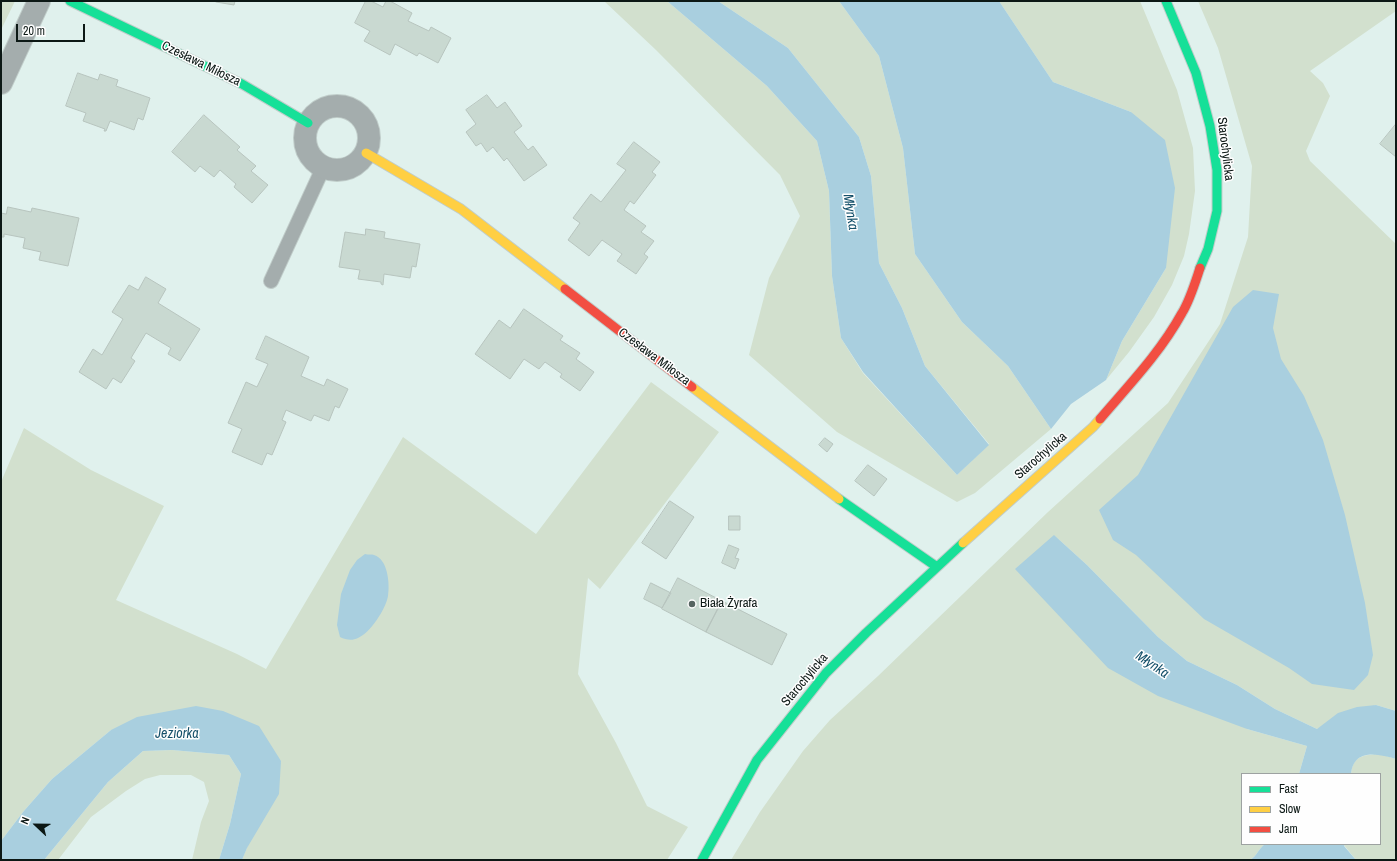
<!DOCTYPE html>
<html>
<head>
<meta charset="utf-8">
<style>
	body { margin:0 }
	#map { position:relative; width:1397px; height:861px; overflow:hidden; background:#e0f1ed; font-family:"Archivo Narrow",sans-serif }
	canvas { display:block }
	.frame { position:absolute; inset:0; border:2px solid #0c1815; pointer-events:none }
	.legend { position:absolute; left:1241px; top:773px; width:140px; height:72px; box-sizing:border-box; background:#fefefe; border:1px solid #9da2a1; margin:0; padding:5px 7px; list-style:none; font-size:12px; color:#0c1815 }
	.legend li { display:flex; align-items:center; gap:8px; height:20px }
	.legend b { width:20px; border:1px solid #9da2a1 }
	.north { position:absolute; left:16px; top:805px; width:40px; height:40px; -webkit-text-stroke:3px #fefefe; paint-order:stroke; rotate:292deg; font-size:11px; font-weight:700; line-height:16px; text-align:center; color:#0c1815 }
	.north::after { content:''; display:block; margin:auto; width:14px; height:18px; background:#0c1815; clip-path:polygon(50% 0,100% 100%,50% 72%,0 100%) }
	.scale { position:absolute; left:16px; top:24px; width:69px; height:18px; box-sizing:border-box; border:2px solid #0c1815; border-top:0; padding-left:5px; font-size:12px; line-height:14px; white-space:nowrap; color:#0c1815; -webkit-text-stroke:3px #fefefe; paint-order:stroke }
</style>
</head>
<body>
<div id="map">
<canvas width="1397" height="861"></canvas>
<div class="frame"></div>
<ul class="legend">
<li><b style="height:5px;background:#16e098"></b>Fast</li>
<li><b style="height:5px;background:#ffcf43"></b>Slow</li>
<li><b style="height:5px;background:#f24e42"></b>Jam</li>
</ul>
<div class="north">N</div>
<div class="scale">20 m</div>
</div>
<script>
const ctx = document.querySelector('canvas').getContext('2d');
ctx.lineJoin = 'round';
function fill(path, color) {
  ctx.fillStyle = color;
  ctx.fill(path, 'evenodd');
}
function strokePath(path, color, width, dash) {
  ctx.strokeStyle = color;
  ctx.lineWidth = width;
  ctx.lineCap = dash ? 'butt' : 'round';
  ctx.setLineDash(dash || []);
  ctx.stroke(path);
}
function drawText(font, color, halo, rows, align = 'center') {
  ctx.font = font + ' "Archivo Narrow",sans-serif';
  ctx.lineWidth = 3;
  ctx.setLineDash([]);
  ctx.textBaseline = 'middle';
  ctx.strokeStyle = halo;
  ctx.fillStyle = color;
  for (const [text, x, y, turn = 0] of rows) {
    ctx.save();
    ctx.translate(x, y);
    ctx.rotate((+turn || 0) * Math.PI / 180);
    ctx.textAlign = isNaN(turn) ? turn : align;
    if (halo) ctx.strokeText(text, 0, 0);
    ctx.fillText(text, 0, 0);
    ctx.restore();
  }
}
fill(new Path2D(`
	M1 1H15L1 30Z
	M604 1H667L767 86 817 141 829 191 832 276 841 338 863 373 957 475 989 444 925 366 902 308 879 263 871 176 859 137 788 48 718 1H839L879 56 903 148 915 254 962 322 1008 366 1051 429 975 493 957 502 837 432 749 355 769 278 800 216 780 175 656 50Z
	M999 1H1140L1177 90 1193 148 1195 191 1189 234 1184 256 1172 285 1154 317 1129 352 1106 380 1122 341 1166 268 1131 112 1053 82Z
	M1198 1H1396V11L1310 71 1323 83 1330 96 1306 151 1310 161 1396 244V711L1376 705 1317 729 1275 709 1237 685 1187 661 1158 637 1087 565 1054 535 1247 729 1307 746 1299 774H1242V844H1265C1259 848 1257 856 1250 860H731L760 812 803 751 830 720 878 676 1048 512 1168 403 1220 324 1248 237 1252 166 1218 48Z
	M651 382 719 432 600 589 588 578 578 674 616 743 647 806 688 827 667 860H242L281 761 111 730 52 779 23 812 1 841V482L24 428 91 470 164 506 116 600 237 654 266 669 403 437 536 534Z
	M172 750 229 755 241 774 230 824 219 860H192L201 822 209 801 204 782 191 775H160L145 779 126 791 91 817 58 860H44L108 782 143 751Z
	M1380 754 1396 759V860H1356L1344 845 1345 844H1380V774H1351C1353 755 1364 755 1380 754Z`), '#d2e0ce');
fill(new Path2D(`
	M667 1H718L788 48 859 137 871 176 879 263 902 308 925 366 989 445 957 475 863 372 841 338 832 276 829 191 817 141 767 86Z
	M839 1H999L1053 82 1131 112 1165 140 1175 188 1166 268 1122 341 1106 380 1071 404 1051 429 1008 366 962 322 915 254 903 148 879 56Z
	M1253 290 1279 294 1273 328 1281 359 1304 396 1323 440 1345 515 1365 603 1373 655 1368 675 1354 690 1312 684 1289 668 1204 619 1136 555 1113 540 1099 510 1138 475 1233 307Z
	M1054 535 1087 565 1158 637 1187 661 1237 685 1275 709 1317 729 1338 713 1357 707 1376 705 1396 711V759C1378 754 1354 748 1351 774H1299L1307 746 1247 729 1158 696 1108 668 1015 569Z
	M365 554C368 555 372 554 374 555 388 559 390 584 388 596 386 609 370 633 358 638 352 641 346 640 340 637L337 625 341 594 350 570 357 560Z
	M196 706 223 711 259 726 281 761 279 794 247 848 242 860H219L230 824 241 774 229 755 172 750 143 751 108 782 44 860H1V841L23 812 52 779 111 730 137 717Z
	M1265 844H1345L1344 846 1356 860H1250C1257 856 1259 848 1265 844Z`), '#a9cfdf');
const building = new Path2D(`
	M216 1H235L234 5 216 2Z
	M366 1H371L383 7 386 1H390L412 13 408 21 429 31 431 27 451 38 438 63 419 53 417 56 395 44 390 55 364 41 370 31 355 23Z
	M78 73 98 80 100 74 118 80 116 86 150 98 143 120 138 118 134 130 110 121 106 131H104L105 129 83 121 86 113 66 106Z
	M487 95 497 108 505 102 522 126 514 132 528 150 533 146 547 165 524 181 507 158 504 161 493 147 487 152 481 143 476 146 466 132 476 124 466 110Z
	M204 115 240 147 237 150 256 166 251 171 268 185 252 203 234 187 236 184 220 170 214 177 200 166 195 172 172 152Z
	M1396 124V157L1380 144Z
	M634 142 660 162 652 172 656 175 634 204 630 201 624 210 646 226 641 232 654 241 644 254 648 257 636 274 617 261 622 254 602 240 589 256 568 240 580 223 573 218 591 194 601 202 626 170 617 164Z
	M8 207 31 212 32 208 79 218 68 266 39 260 41 252 23 248 25 238 4 234V237H1V213L6 214Z
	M366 229 385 232 384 238 420 244 416 267 412 266 410 278 384 274 383 285 381 284V282L358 279 360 270 339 267 345 232 365 235Z
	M146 277 166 289 158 303 200 329 180 361 168 354 171 348 146 333 131 358 135 361 121 383 113 378 106 389 79 372 93 349 102 355 123 319 112 312 129 285 138 290Z
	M524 309 563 336 560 340 580 353 576 359 594 372 580 391 560 377 562 374 545 362 539 369 524 359 510 379 475 354 499 320 510 328Z
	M266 336 309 357 301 376 324 386 327 379 348 389 339 408 335 406 329 421 314 415 311 421 286 410 282 420 286 422 272 455 267 453 262 465 232 452 242 429 228 423 246 382 257 387 268 364 256 359Z
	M825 438 833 444 827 452 819 445Z
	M868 465 887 479 874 496 855 481Z
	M670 501 694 517 666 559 642 543Z
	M729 516H740V530H729Z
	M729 545 739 549 735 558 739 559 735 569 722 563Z
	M678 578 722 601 706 632 662 609Z
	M651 583 671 593 662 608 644 599Z
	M722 601 787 634 772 665 706 632Z`);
fill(building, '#c9d9d1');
strokePath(building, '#b7c4be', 1);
const lane = new Path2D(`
	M271 281 323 168`);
const street = new Path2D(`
	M1 83 39 1
	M305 138a32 32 0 1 1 64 0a32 32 0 1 1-64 0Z`);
const fast = new Path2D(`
	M70 1 242 84 308 123
	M1166 1 1196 73 1210 126 1217 170V211L1208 249 1200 268
	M839 499 937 567
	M702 860 757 760 826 673 866 633 963 543`);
const slow = new Path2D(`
	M366 153 461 209 565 289
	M692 387 839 499
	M963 543 1093 427 1100 419`);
const jam = new Path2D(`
	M565 289 692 387
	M1100 419C1129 385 1160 353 1182 313 1190 300 1195 283 1200 268`);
strokePath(lane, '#c0cdca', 16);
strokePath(street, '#c0cdca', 24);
strokePath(fast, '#c0cdca', 11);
strokePath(slow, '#c0cdca', 11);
strokePath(jam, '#c0cdca', 11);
strokePath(lane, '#a4adad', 14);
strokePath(street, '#a4adad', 22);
strokePath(fast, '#16e098', 9);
strokePath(slow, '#ffcf43', 9);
strokePath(jam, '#f24e42', 9);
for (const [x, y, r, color] of [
	[692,604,4,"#566461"]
]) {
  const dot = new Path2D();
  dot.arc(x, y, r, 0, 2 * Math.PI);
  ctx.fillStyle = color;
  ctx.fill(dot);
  strokePath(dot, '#fefefe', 1.5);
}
drawText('13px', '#0c1815', '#fefefe', [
	["Czesława Miłosza",201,64,26],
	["Starochylicka",1225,149,83],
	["Czesława Miłosza",654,357,37],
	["Starochylicka",1041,456,-41],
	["Starochylicka",805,680,-50]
]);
drawText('13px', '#0c1815', '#fefefe', [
	["Biała Żyrafa",700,604]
], 'left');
drawText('italic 14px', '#15506a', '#fefefe', [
	["Młynka",850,212,81],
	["Młynka",1152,665,34],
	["Jeziorka",177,734]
]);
</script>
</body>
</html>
